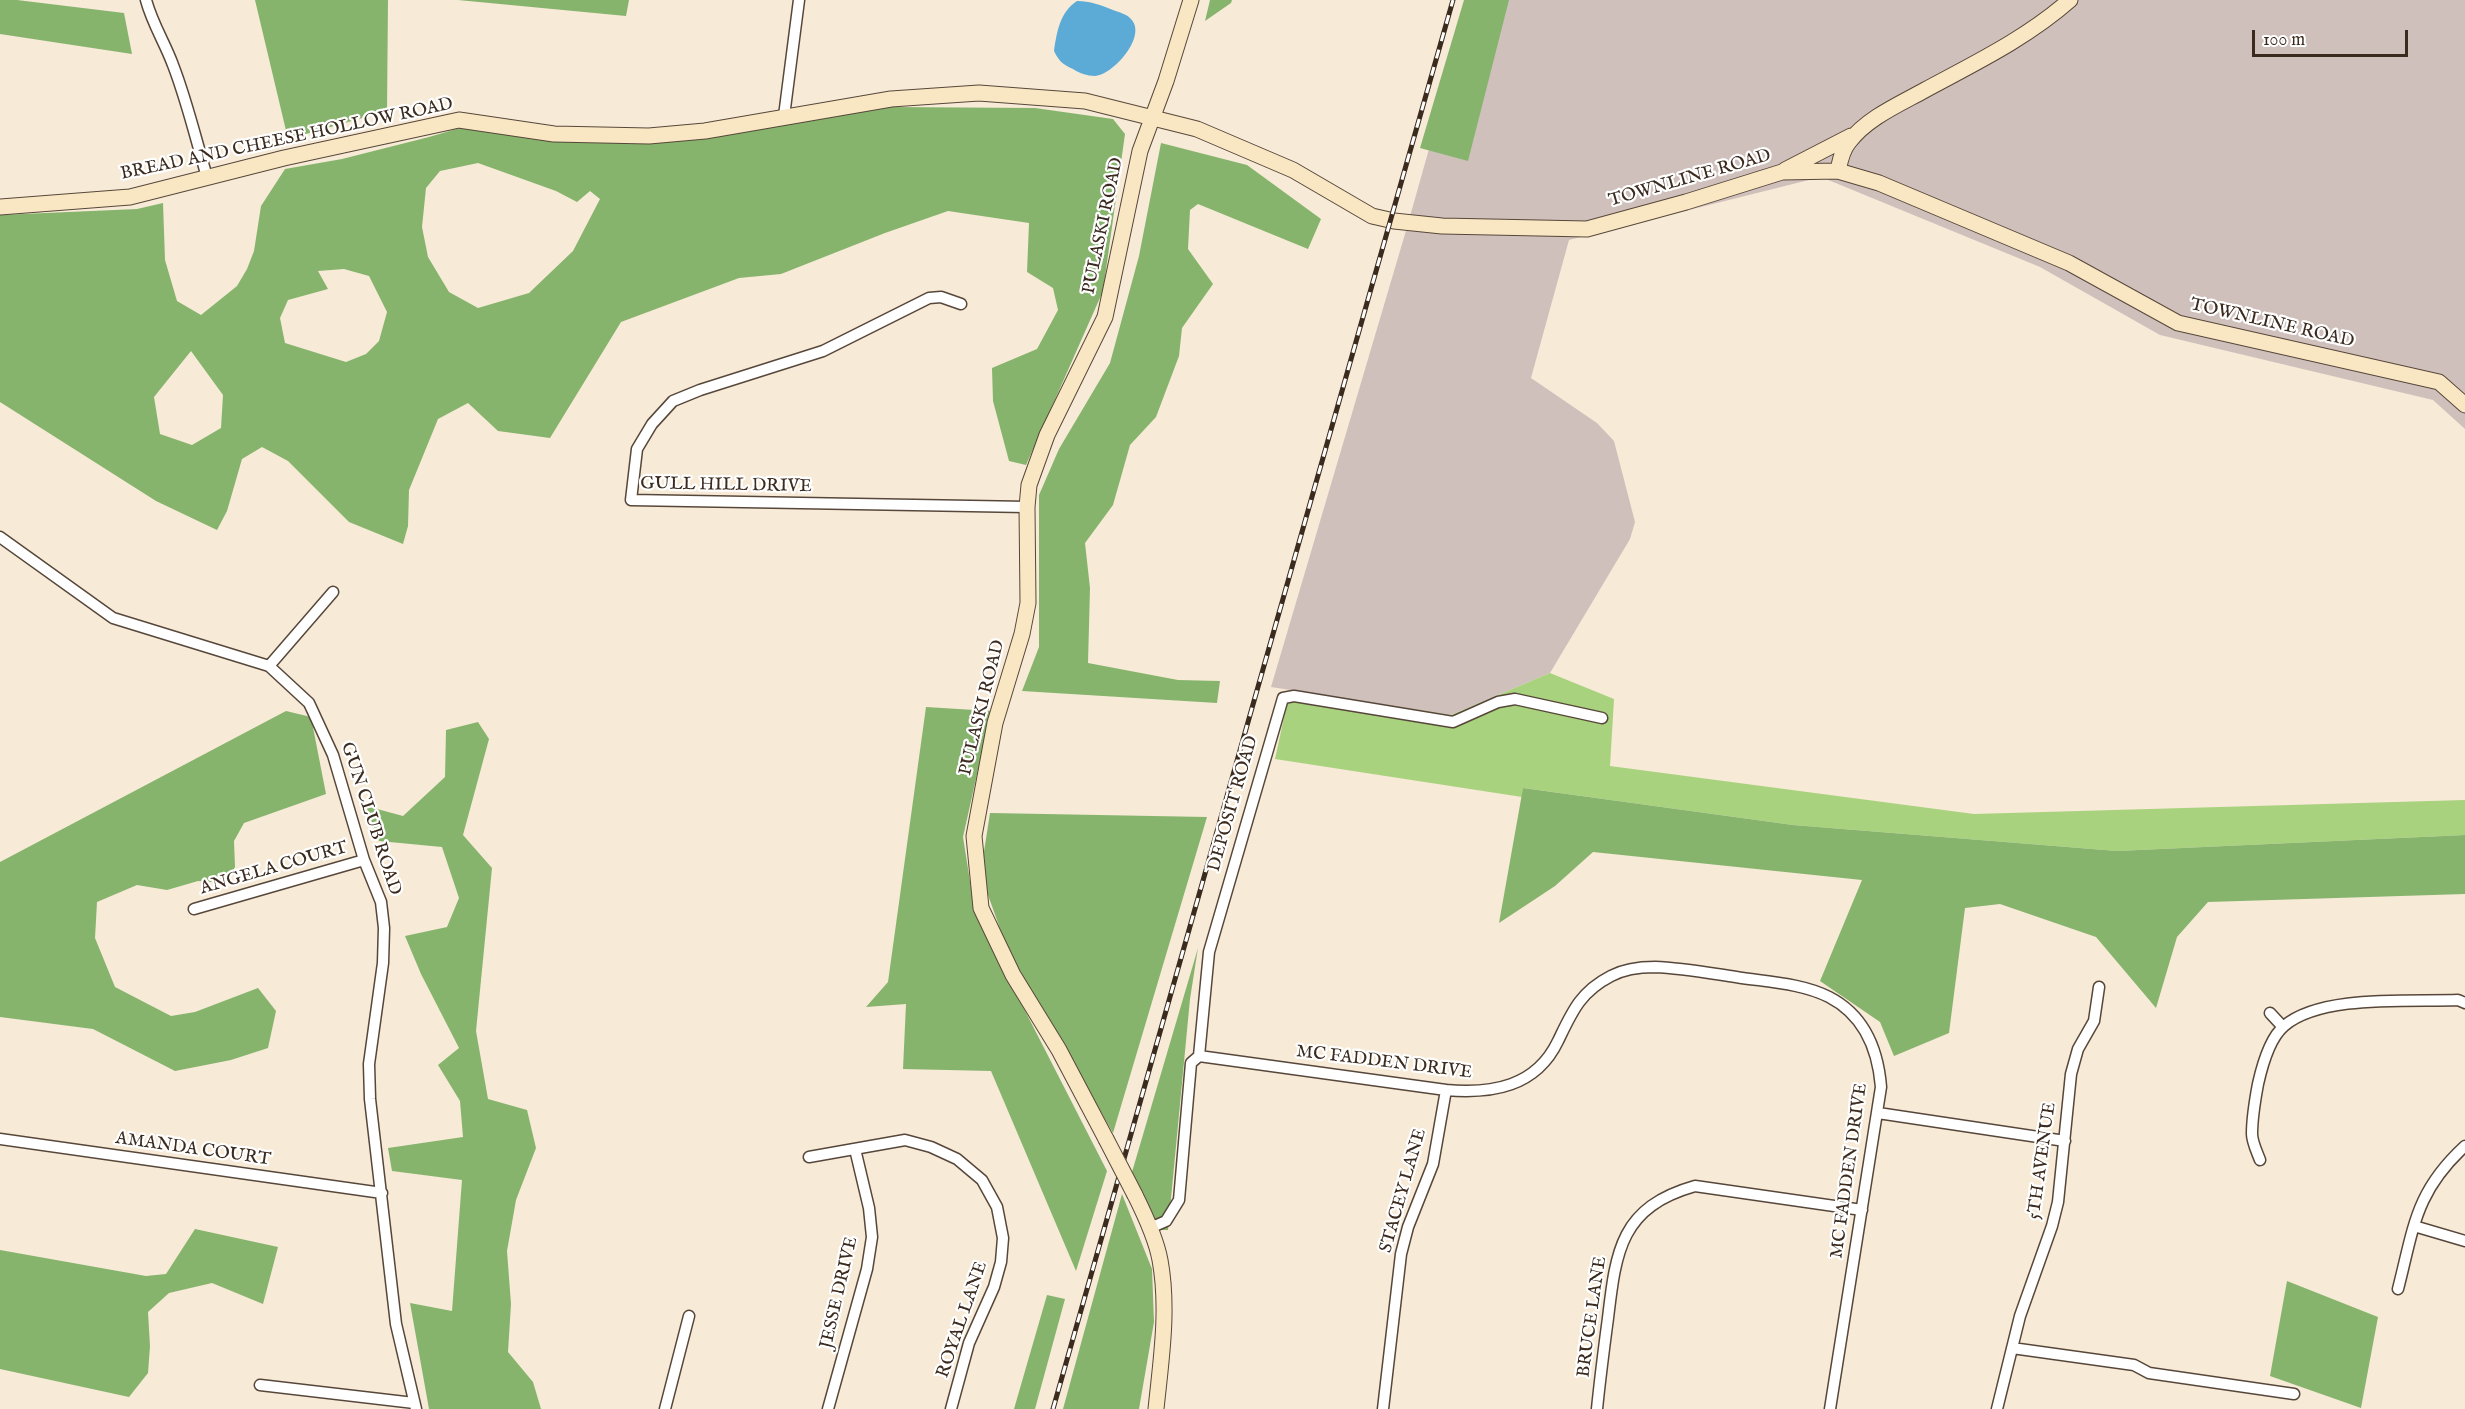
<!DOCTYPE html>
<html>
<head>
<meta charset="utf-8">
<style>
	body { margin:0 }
	#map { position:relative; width:2465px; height:1409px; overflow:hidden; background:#f7ead7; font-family:"IM FELL English",serif }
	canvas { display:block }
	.scale { position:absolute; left:2252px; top:30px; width:156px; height:27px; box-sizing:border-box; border:3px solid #3b2a1e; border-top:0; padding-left:8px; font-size:18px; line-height:21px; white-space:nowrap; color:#3b2a1e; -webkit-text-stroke:4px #fff; paint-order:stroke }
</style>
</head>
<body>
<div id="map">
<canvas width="2465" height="1409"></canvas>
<div class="scale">100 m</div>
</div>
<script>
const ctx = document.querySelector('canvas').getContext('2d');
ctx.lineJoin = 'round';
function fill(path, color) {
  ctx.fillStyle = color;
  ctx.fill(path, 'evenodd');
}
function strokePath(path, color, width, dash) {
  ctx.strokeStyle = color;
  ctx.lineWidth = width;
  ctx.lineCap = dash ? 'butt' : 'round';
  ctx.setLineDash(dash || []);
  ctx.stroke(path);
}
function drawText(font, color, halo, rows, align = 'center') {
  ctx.font = font + ' "IM FELL English",serif';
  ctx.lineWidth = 4.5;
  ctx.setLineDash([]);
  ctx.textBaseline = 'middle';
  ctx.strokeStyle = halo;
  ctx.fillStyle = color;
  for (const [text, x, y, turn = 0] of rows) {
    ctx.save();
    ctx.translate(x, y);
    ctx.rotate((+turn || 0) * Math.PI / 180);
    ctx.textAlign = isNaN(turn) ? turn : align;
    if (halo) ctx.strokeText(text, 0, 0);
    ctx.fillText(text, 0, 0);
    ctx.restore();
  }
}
fill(new Path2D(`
	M1471 0H2465V429L2433 400 2160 335 2040 267 1821 177 1569 240 1531 378 1597 423 1614 441 1635 522 1630 539 1550 673 1451 715 1271 687 1405 234Z`), '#d0c0bc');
fill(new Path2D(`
	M1550 673 1614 699 1610 766 1974 814 2465 800V835L2117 851 1793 825 1523 788 1522 797 1275 759 1290 690 1451 715Z`), '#a9d27e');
fill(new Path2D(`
	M0 0H17L124 13 132 54 0 34Z
	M255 0H388L387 111 288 139Z
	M458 0H629L626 16Z
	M1210 0H1232L1231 3 1205 21Z
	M1464 0H1509L1468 161 1420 148Z
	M890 107 1035 108 1113 119 1125 134 1103 291 1026 465 1009 461 993 401 992 368 1037 349 1058 310 1053 288 1027 272 1029 223 948 211 885 233 781 274 739 278 621 322 550 438 498 431 468 403 438 419 409 490 408 526 403 544 349 522 288 461 262 447 242 459 227 511 217 530 156 501 0 402V215L137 209 163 203 165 260 177 301 201 315 237 286 247 269 254 251 261 206 285 169 342 159 429 137 463 127 628 142ZM478 163 556 191 577 202 590 191 600 199 573 251 529 293 478 308 449 292 428 257 422 227 426 188 440 171ZM344 269 369 276 387 312 379 341 366 354 346 362 285 343 280 318 288 300 328 289 318 271ZM191 351 223 395 221 428 192 445 160 434 154 397Z
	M1161 143 1247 165 1321 219 1308 249 1198 204 1190 210 1188 249 1213 284 1182 328 1179 356 1156 417 1130 445 1113 505 1085 543 1090 588 1088 663 1178 680 1220 681 1217 703 1022 691 1039 647V495L1059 449 1110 363 1139 256Z
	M926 707 991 711 963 837 975 913 1107 1171 1076 1271 991 1071 903 1069 906 1004 866 1007 888 982Z
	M286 711 311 717 326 794 244 823 234 841 235 867 226 883 198 881 167 890 137 885 97 902 95 938 115 987 171 1016 195 1012 258 988 276 1011 268 1048 231 1060 175 1071 93 1029 0 1017V862Z
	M478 722 489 739 463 835 492 868 476 1031 488 1099 527 1110 536 1148 516 1200 507 1251 511 1304 508 1352 533 1382 541 1409H429L410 1303 452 1311 462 1180 392 1171 388 1148 463 1137 460 1101 438 1065 459 1048 421 974 405 936 447 927 459 898 442 847 379 841 366 806 403 816 445 777 446 730Z
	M1523 788 1793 825 2117 851 2465 835V894L2208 902 2177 937 2156 1008 2096 937 2000 904 1965 908 1949 1033 1894 1056 1880 1022 1820 981 1862 880 1593 852 1555 886 1499 923Z
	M990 813 1207 817 1113 1133 1007 948 988 895 983 858Z
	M1198 948 1190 999 1168 1230H1158L1132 1172Z
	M1122 1194 1152 1269 1154 1322 1139 1409H1063Z
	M195 1229 278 1247 263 1304 212 1283 169 1293 148 1312 150 1346 148 1373 129 1397 0 1369V1250L146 1276 166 1274Z
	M2287 1281 2378 1317 2361 1408 2270 1376Z
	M1047 1295 1065 1299 1035 1409H1014Z`), '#86b46d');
fill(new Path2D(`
	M1077 1C1090 1 1101 5 1113 10 1118 12 1126 14 1130 18 1149 35 1113 75 1095 76 1087 76 1079 73 1073 69 1062 64 1059 61 1054 51 1057 31 1060 12 1077 1Z`), '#5caad6');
const minor = new Path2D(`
	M146 0C152 23 165 43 173 65 187 101 196 140 207 177
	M784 116 799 0
	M961 304 941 297 929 298 823 351 700 390 673 401 652 424 637 449 631 500 1027 507
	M0 537 113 618 269 666 309 703 333 755 364 860 381 902 384 928 383 963 369 1064 370 1099 396 1324 416 1409
	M269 666 333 592
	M194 909 364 860
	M2270 1013 2283 1027
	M1199 1056 1446 1090C1492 1094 1536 1087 1558 1041 1572 1012 1580 992 1611 976 1624 969 1641 967 1655 967 1682 968 1709 973 1736 977 1767 982 1801 983 1829 997 1864 1015 1878 1050 1881 1087L1830 1409
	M1878 1113 2065 1141
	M0 1139 382 1193
	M809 1157 905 1140 931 1147 957 1159 982 1180 997 1207 1003 1238 1001 1262 994 1287 969 1343 951 1409
	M2260 1160C2257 1152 2252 1142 2252 1134 2252 1118 2255 1100 2258 1084 2262 1066 2270 1038 2284 1026 2321 994 2411 1002 2458 1000L2465 1003
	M2414 1226 2465 1241
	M1150 1228 1166 1221 1179 1200 1191 1063 1199 1056 1209 952 1283 698 1294 696 1453 722 1498 702 1515 699 1602 718
	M2398 1289C2414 1227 2415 1192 2465 1146
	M2012 1348 2134 1365 2149 1373 2294 1394
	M260 1385 414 1403
	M665 1409 689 1316
	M828 1409 867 1269 872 1237 869 1208 855 1149
	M1383 1409 1401 1254 1408 1227 1433 1164 1446 1090
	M1597 1409C1600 1379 1604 1348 1608 1318 1616 1250 1621 1207 1695 1186L1862 1210
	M1997 1409 2020 1316 2052 1226 2058 1202 2071 1074 2078 1049 2094 1021 2099 987`);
const secondary = new Path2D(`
	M1785 170 1851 136
	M1838 171C1840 161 1842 150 1849 142 1867 118 1900 104 1925 90 1975 63 2027 38 2070 0
	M0 207 130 197 284 158 459 120 554 134 649 136 705 131 891 99 979 93 1085 101 1197 129 1293 170 1372 216 1394 221 1442 226 1587 229 1686 202 1782 172 1838 171 1879 183 2069 263 2178 323 2439 382 2465 405
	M1106 1139 1059 1050 1013 975 981 908 974 836 995 723 1022 634 1028 603 1027 507 1029 485 1047 435 1105 317 1140 151 1166 81 1191 0
	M1135 1195C1145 1215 1156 1238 1160 1260 1169 1309 1161 1360 1156 1409`);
strokePath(minor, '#57473a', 13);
strokePath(secondary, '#57473a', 17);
strokePath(minor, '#fff', 10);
strokePath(secondary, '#f9e7c3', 15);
const rail = new Path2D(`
	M1053 1409 1453 0`);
strokePath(rail, '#3b2a1e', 5);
strokePath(rail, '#fff', 3, [9]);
const secondaryBridge = new Path2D(`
	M1106 1139 1135 1195`);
strokePath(secondaryBridge, '#57473a', 17, []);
strokePath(secondaryBridge, '#f9e7c3', 15);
drawText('18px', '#3b2a1e', '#fff', [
	["BREAD AND CHEESE HOLLOW ROAD",287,140,-12],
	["TOWNLINE ROAD",1690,179,-16],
	["PULASKI ROAD",1104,226,-78],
	["TOWNLINE ROAD",2272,324,13],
	["GULL HILL DRIVE",726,486,1],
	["PULASKI ROAD",983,708,-76],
	["DEPOSIT ROAD",1234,804,-74],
	["GUN CLUB ROAD",370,819,72],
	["ANGELA COURT",274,869,-16],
	["MC FADDEN DRIVE",1384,1063,7],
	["AMANDA COURT",193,1150,8],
	["5TH AVENUE",2043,1161,-82],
	["MC FADDEN DRIVE",1850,1171,-82],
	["STACEY LANE",1404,1191,-74],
	["JESSE DRIVE",840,1293,-77],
	["BRUCE LANE",1593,1317,-82],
	["ROYAL LANE",963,1320,-71]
]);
</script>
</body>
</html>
